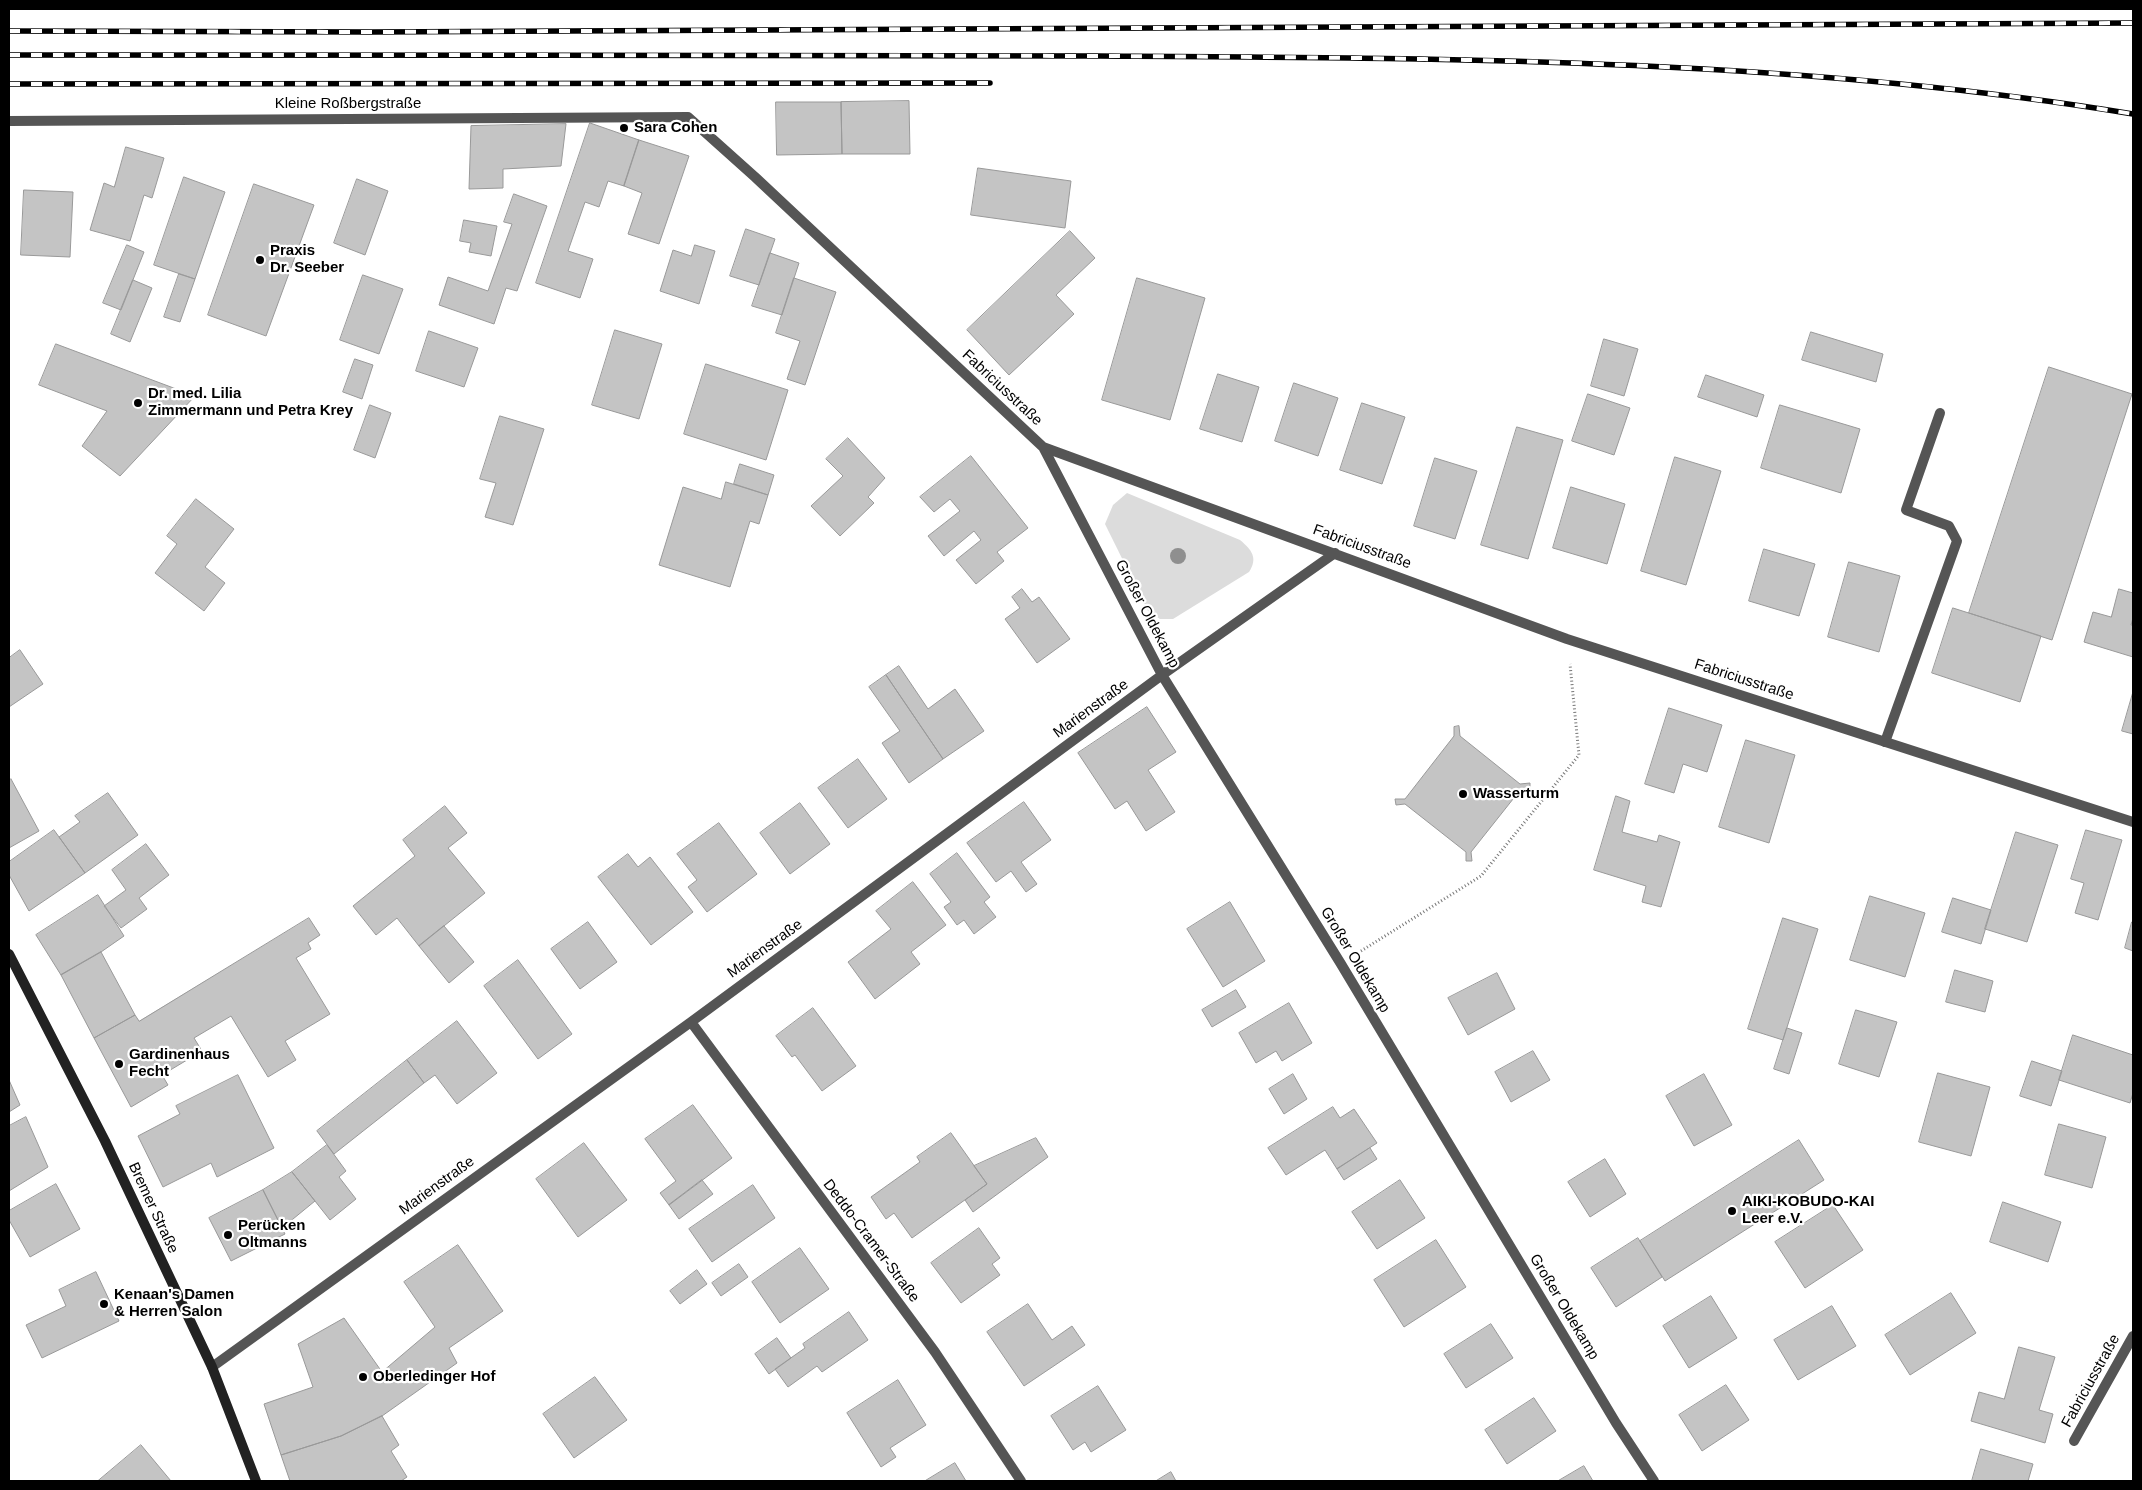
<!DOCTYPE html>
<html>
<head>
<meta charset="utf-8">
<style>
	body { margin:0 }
	#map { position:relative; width:2142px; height:1490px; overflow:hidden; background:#fff; font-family:Helvetica,sans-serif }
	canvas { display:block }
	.frame { position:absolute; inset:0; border:10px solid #000; pointer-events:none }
</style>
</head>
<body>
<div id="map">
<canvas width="2142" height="1490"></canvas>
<div class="frame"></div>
</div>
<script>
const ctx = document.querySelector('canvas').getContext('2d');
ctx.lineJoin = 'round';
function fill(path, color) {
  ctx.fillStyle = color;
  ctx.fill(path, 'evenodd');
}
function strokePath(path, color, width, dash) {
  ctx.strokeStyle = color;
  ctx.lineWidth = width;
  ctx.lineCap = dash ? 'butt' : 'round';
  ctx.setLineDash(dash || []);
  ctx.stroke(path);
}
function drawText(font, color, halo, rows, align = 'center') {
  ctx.font = font + ' Helvetica,sans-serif';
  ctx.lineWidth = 4.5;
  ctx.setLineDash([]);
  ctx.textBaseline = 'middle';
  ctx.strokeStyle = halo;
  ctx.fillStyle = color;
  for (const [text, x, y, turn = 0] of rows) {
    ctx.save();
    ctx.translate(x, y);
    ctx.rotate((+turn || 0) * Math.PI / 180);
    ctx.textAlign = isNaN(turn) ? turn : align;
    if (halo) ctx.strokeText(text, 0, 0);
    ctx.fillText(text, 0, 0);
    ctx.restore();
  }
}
fill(new Path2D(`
	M1127 493 1240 540C1252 550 1258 558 1249 572L1173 619H1160L1148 611 1105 524 1113 505Z`), '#dcdcdc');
const building = new Path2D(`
	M909 101 910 154H842L841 102Z
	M776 102H841L842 154 777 155Z
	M590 123 639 140 624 186 608 181 599 207 585 202 568 251 593 259 580 298 536 283Z
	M566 124 561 166 503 169V188L469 189 471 126Z
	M639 140 689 156 659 244 628 234 642 193 624 186Z
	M126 147 164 158 152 198 144 195 130 241 90 230 104 183 114 187Z
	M978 168 1071 181 1065 228 971 215Z
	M184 177 225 192 195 279 154 265Z
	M357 179 388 191 365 255 334 243Z
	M254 184 314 205 266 336 208 315Z
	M24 190 73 192 70 257 21 255Z
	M514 194 547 206 517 291 506 288 494 324 439 305 448 277 488 291 512 224 504 222Z
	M464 220 497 226 491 256 469 252 471 243 460 241Z
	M746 229 775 239 759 285 730 276Z
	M1070 231 1095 258 1056 295 1074 314 1009 375 967 330Z
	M127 245 144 252 121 310 103 303Z
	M695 245 715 251 699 304 660 291 673 250 691 256Z
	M770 253 799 263 782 315 752 306Z
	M179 274 195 279 180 322 164 317Z
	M363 275 403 289 379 354 340 340Z
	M794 278 836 292 805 385 787 379 800 341 776 333Z
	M1137 278 1205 298 1170 420 1102 400Z
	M133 280 152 288 130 342 111 334Z
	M615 330 662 344 639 419 592 405Z
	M429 331 478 348 464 387 416 371Z
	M1811 332 1883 354 1876 382 1802 360Z
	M1604 339 1638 349 1624 396 1591 386Z
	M56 344 195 396 120 476 82 446 107 411 39 385Z
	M355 359 373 365 362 399 343 392Z
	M706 364 788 390 766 460 684 434Z
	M2049 367 2132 394 2052 640 1969 613Z
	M1218 374 1259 387 1242 442 1200 429Z
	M1706 375 1764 395 1757 417 1698 397Z
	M1294 383 1338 398 1318 456 1275 441Z
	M1588 394 1630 408 1614 455 1572 441Z
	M1362 403 1405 417 1382 484 1340 470Z
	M370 405 391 413 375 458 354 450Z
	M1780 405 1860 429 1841 493 1761 468Z
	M500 416 544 429 513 525 485 517 496 483 480 479Z
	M1517 427 1563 440 1528 559 1481 545Z
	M848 438 885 478 868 497 874 503 840 536 811 506 843 476 826 459Z
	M971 456 1028 528 997 552 1004 561 976 584 956 560 981 540 974 531 944 556 928 536 960 511 950 499 934 512 920 497Z
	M1675 457 1721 471 1686 585 1641 571Z
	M1435 458 1477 471 1455 539 1414 526Z
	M740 464 774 475 768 495 734 484Z
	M726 482 768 495 759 524 750 521 730 587 659 565 683 487 721 499Z
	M1571 487 1625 504 1607 564 1553 548Z
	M196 499 234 529 205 567 225 583 204 611 155 573 177 544 167 536Z
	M1764 549 1815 564 1799 616 1749 601Z
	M1849 562 1900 576 1879 652 1828 637Z
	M1022 589 1032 602 1039 597 1070 639 1037 663 1005 619 1020 608 1012 597Z
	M2119 589 2133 593V618L2131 625H2133V657L2084 642 2093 612 2111 617Z
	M1953 608 2041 636 2020 702 1932 673Z
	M20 650 43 684 9 707V658Z
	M899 666 928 709 955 689 984 731 943 759 886 675Z
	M886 675 943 759 909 783 882 743 900 731 869 687Z
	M2133 692V734L2122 731Z
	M1147 707 1176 752 1148 770 1175 812 1146 831 1127 801 1115 809 1078 753Z
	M1669 708 1722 725 1707 772 1683 764 1674 793 1645 784Z
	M1459 726 1460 736 1520 784 1530 783V789H1521L1471 852 1472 861H1466V852L1405 804 1396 805 1395 799H1405L1454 736V727Z
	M1746 740 1795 755 1769 843 1719 827Z
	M858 759 887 799 848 828 818 788Z
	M11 779 39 831 9 848V781Z
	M108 793 138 835 85 873 59 837 80 822 75 816Z
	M1616 796 1630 801 1622 832 1657 842 1659 835 1680 842 1661 907 1642 902 1646 886 1594 870Z
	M1024 802 1051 840 1021 862 1037 884 1026 892 1011 871 996 882 967 843Z
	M800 803 830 844 790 874 760 833Z
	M445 806 467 833 448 848 485 893 419 946 397 918 376 935 353 906 415 856 403 840Z
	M719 823 757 874 707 912 688 887 697 880 677 854Z
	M54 830 85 873 29 911 9 875V862Z
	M2086 830 2122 840 2098 920 2075 913 2084 883 2071 879Z
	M2016 832 2058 845 2027 942 1985 929Z
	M146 844 169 875 139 898 147 909 121 928 104 906 126 890 112 870Z
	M957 853 990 897 984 902 996 917 974 934 964 920 957 925 944 907 951 902 930 874Z
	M628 854 638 867 650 857 693 912 651 945 598 877Z
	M913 882 946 925 911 952 920 964 875 999 848 962 891 929 876 911Z
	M98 895 124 936 101 952 61 975 36 935Z
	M1870 896 1925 913 1905 977 1850 960Z
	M1953 898 1991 910 1981 944 1942 932Z
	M1230 902 1265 961 1223 987 1187 929Z
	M309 918 320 935 308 943 311 949 296 958 330 1014 285 1041 296 1060 268 1077 231 1016 194 1038 202 1051 162 1075 168 1085 131 1107 94 1038 135 1015 139 1021Z
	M1783 918 1818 929 1783 1040 1748 1029Z
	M588 922 617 962 580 989 551 949Z
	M2132 922H2133V951L2125 948Z
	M444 926 474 962 449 983 419 946Z
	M101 952 135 1015 94 1038 61 975Z
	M518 960 572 1034 538 1059 484 986Z
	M1955 970 1993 981 1985 1012 1946 1002Z
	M1497 973 1515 1009 1468 1035 1448 998Z
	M1236 990 1246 1007 1212 1027 1202 1010Z
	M1289 1003 1312 1043 1282 1061 1276 1051 1256 1063 1239 1033Z
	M813 1008 856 1066 822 1091 795 1055 792 1057 776 1036Z
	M1856 1010 1897 1022 1879 1077 1839 1064Z
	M457 1021 497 1073 457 1104 435 1075 424 1083 407 1060Z
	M1787 1028 1802 1033 1789 1074 1774 1069Z
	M2073 1035 2133 1055V1093L2130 1103 2059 1080Z
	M1533 1051 1550 1080 1511 1102 1495 1072Z
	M407 1060 424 1083 334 1154 317 1131Z
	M2032 1061 2062 1071 2051 1106 2020 1096Z
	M1938 1073 1990 1087 1971 1156 1919 1142Z
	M1293 1074 1307 1099 1284 1114 1269 1089Z
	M1704 1074 1732 1125 1694 1146 1666 1096Z
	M238 1075 274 1148 217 1177 211 1163 163 1187 138 1136 180 1114 176 1106Z
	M9 1080 20 1105 9 1112Z
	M693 1105 732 1158 669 1205 660 1193 676 1181 645 1139Z
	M1333 1107 1340 1118 1354 1109 1377 1143 1337 1169 1325 1150 1286 1175 1268 1148Z
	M26 1117 48 1167 9 1191V1126Z
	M2059 1124 2106 1137 2092 1188 2045 1175Z
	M951 1133 987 1184 912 1238 894 1213 886 1219 871 1197 920 1162 917 1157Z
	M1036 1138 1048 1157 973 1212 965 1200 987 1184 974 1166Z
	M1799 1140 1824 1180 1665 1281 1640 1241Z
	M584 1143 627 1200 578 1237 536 1179Z
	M327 1145 346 1171 339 1177 356 1199 330 1220 292 1172Z
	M1370 1148 1377 1159 1344 1180 1337 1169Z
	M1605 1159 1626 1194 1590 1217 1568 1182Z
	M292 1172 315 1201 282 1228 263 1190Z
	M702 1180 713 1194 679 1219 669 1205Z
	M1400 1180 1425 1218 1377 1249 1352 1212Z
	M56 1184 80 1229 30 1257 9 1220V1211Z
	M753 1185 775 1218 712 1262 689 1229Z
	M263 1190 285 1234 231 1261 209 1218Z
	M2003 1202 2061 1222 2048 1262 1990 1242Z
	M1833 1205 1863 1250 1805 1288 1775 1242Z
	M979 1228 1000 1258 992 1264 1000 1275 961 1303 931 1263Z
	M1638 1238 1662 1277 1616 1307 1591 1268Z
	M1436 1240 1466 1287 1404 1327 1374 1280Z
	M458 1245 503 1311 449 1348 457 1363 382 1416 341 1436 281 1455 264 1404 313 1387 298 1344 344 1318 382 1372 435 1327 404 1282Z
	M800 1248 829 1289 780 1323 752 1282Z
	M739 1264 748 1277 721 1296 712 1283Z
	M697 1270 707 1284 680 1304 670 1291Z
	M96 1272 119 1321 42 1358 26 1325 66 1306 59 1290Z
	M1951 1293 1976 1333 1910 1375 1885 1335Z
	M1711 1296 1737 1338 1689 1368 1663 1326Z
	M1028 1304 1052 1340 1072 1326 1085 1345 1024 1386 987 1332Z
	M1832 1306 1856 1346 1798 1380 1774 1340Z
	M849 1312 868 1340 822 1372 817 1366 788 1387 775 1369 805 1348 803 1344Z
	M1491 1324 1513 1358 1466 1388 1444 1354Z
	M777 1338 791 1358 769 1374 755 1354Z
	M2019 1347 2055 1357 2039 1410 2053 1414 2045 1443 1971 1421 1979 1392 2004 1399Z
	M595 1377 627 1420 574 1458 543 1414Z
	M898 1380 926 1425 890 1448 896 1457 881 1467 847 1413Z
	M1726 1385 1749 1420 1702 1451 1679 1415Z
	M1098 1386 1126 1430 1091 1452 1085 1442 1073 1450 1051 1416Z
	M1534 1398 1556 1431 1507 1464 1485 1430Z
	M382 1416 399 1445 391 1451 407 1477 401 1481H290L281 1455 341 1436Z
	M141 1445 171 1481H98Z
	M1981 1449 2033 1464 2028 1481H1972Z
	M955 1463 966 1481H925Z
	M1584 1466 1593 1481H1558Z
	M1171 1472 1176 1481H1156Z`);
fill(building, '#c4c4c4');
strokePath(building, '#999', 1);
strokePath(new Path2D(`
	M1361 951 1481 876 1579 755 1570 664`), '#777', 3, [1, 2.5]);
strokePath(new Path2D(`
	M1885 742 1957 541 1949 526 1906 510 1940 413`), '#555', 10);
strokePath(new Path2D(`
	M9 121 688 117 755 177 1043 447 1567 639 2133 822
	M1043 447 1162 675 1341 964 1616 1423 1654 1481
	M691 1022 935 1352 1021 1481
	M212 1367 691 1022 1162 675 1335 553
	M2074 1441 2133 1336`), '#555', 10);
strokePath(new Path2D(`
	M9 954 105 1141 212 1367 256 1481`), '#222', 10);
const rail = new Path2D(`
	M9 31 372 32 2133 23
	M9 55C372 55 736 55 1099 56 1444 58 1792 58 2133 114
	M9 84 990 83`);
strokePath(rail, '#000', 5.5);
strokePath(rail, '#fff', 4, [11]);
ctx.fillStyle = '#8f8f8f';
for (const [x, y] of [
	[1178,556]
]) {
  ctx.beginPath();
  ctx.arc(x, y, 8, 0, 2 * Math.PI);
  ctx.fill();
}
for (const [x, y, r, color] of [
	[624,128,5,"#000"],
	[260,260,5,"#000"],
	[138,403,5,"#000"],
	[1463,794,5,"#000"],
	[119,1064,5,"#000"],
	[1732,1211,5,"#000"],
	[228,1235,5,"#000"],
	[104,1304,5,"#000"],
	[363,1377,5,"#000"]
]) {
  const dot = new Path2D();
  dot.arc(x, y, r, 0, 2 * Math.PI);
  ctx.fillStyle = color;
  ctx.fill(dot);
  strokePath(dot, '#fff', 2);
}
drawText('15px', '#000', '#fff', [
	["Kleine Roßbergstraße",348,104],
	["Fabriciusstraße",1002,388,43],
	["Fabriciusstraße",1362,547,20],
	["Großer Oldekamp",1147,614,62],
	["Fabriciusstraße",1744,680,18],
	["Marienstraße",1091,709,-36],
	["Marienstraße",765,949,-36],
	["Großer Oldekamp",1355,960,59],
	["Marienstraße",437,1186,-36],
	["Bremer Straße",153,1208,65],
	["Deddo-Cramer-Straße",871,1241,53],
	["Großer Oldekamp",1564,1307,59],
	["Fabriciusstraße",2091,1381,-61]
]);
drawText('bold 15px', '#000', '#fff', [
	["Sara Cohen",634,128],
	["Praxis",270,251],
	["Dr. Seeber",270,268],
	["Dr. med. Lilia",148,394],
	["Zimmermann und Petra Krey",148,411],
	["Wasserturm",1473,794],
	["Gardinenhaus",129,1055],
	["Fecht",129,1072],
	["AIKI-KOBUDO-KAI",1742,1202],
	["Leer e.V.",1742,1219],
	["Perücken",238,1226],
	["Oltmanns",238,1243],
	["Kenaan's Damen",114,1295],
	["& Herren Salon",114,1312],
	["Oberledinger Hof",373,1377]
], 'left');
</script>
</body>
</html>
